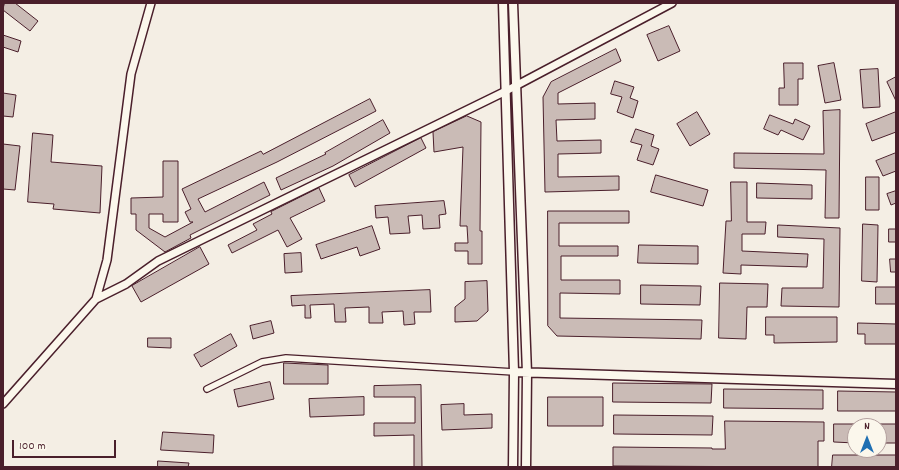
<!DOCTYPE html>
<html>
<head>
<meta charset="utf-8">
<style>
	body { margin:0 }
	#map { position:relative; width:899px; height:470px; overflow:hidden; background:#f4eee4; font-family:Dekko,sans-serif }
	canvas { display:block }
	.frame { position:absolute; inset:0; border:4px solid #4a1f2b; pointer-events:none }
	.north { position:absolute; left:847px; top:418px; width:40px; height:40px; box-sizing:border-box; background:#fbf7ec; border:1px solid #b4a19f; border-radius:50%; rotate:0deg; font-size:11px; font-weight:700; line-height:16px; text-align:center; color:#4a1f2b }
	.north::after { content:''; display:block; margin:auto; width:14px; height:18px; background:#1f6fb2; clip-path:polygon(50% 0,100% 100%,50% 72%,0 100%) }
	.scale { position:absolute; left:12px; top:440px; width:104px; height:18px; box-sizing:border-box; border:2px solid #4a1f2b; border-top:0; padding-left:5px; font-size:12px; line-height:14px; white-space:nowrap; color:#4a1f2b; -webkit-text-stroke:3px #fbf7ec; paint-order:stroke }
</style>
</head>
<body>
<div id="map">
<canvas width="899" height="470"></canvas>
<div class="frame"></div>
<div class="north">N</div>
<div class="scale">100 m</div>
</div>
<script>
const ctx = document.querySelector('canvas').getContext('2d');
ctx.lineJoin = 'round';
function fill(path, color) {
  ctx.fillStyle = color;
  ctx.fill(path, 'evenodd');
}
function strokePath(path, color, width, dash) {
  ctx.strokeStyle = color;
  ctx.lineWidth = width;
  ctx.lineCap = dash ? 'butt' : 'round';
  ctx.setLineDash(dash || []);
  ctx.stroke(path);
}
const building = new Path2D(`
	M5 3H15L38 21 30 31 3 10Z
	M669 26 680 51 658 61 647 35Z
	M3 35 21 41 18 52 3 47Z
	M616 49 621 61 558 93V104L595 103V119L556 120 557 141 601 140V153L558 154V177L619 176V190L545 192 543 97 551 82Z
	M784 63H803V79H798V105H779V88H784Z
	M834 63 841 100 825 103 818 66Z
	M878 69 880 107 863 108 860 70Z
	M896 77V101L887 82Z
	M615 81 634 87 630 98 638 101 633 118 617 112 622 97 611 94Z
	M3 93 16 95 13 117 3 116Z
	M370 99 376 111 277 162 198 199 205 212 264 182 270 195 190 235 191 238 165 252 136 230V214H131V198L163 197V161H178V222H163V214H149V228L165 237 193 222H190L185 212 191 209 182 189 261 151 263 154Z
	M840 110 839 218H825L826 170 734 168V153L824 154 823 111Z
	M697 112 710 134 690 146 677 124Z
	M896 112V132L872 141 866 124Z
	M770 115 793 124 795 119 810 126 803 140 781 130 778 135 764 129Z
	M467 116 481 122 480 231H482V264H468V251H455V243H468L467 226H460L463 147 434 152 433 132Z
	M383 120 390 133 333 166 281 190 276 178 326 154 325 153Z
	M636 129 654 135 651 146 659 149 653 165 637 160 642 145 631 142Z
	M33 133 53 135 51 162 102 166 100 213 53 209 54 204 28 202Z
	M421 138 426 148 355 187 349 175Z
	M3 144 20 146 15 190 3 189Z
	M896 153V171L883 176 876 161Z
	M656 175 708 190 703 206 651 192Z
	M866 177H879V210H866Z
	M731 182H747V222H766L765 234H742V251L808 254 807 267 741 265V274L723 273 726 221H731Z
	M757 183 812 185V199L757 198Z
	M319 188 325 201 290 218 302 239 287 247 278 230 232 253 228 245 257 230 253 224 272 214 271 212Z
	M896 191V203L891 205 887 194Z
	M444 201 446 214 439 215 440 228 423 229 422 215 408 216 410 233 390 234 388 217 376 218 375 206Z
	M548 211H629V223H559V246H618V256H561V280H620V294L560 293V318L702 320 701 339 557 336 548 326Z
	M863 224 878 225 877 282 862 281Z
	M778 225 840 228 839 307 781 306 782 288H823L824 239 778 237Z
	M372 226 380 249 360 256 357 247 321 259 316 245Z
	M889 229H896V242H889Z
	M639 245 698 246V264L638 263Z
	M200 247 209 264 141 302 132 286Z
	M301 253 302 272 285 273 284 254Z
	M890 259H896V272H891Z
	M487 281 488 311 477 321 455 322V307L465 299V282Z
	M720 283 768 284 767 307H747L746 339 719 338Z
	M641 285 701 286 700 305 641 304Z
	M876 287H896V304H876Z
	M430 290 431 312H414L415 324 404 325 403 311 382 312 383 323H369V307L345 308 346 322H335L334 304 310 305 311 318H305V305L292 306 291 296Z
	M766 317H837V342L774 343V335H766Z
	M271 321 274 333 253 339 250 326Z
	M858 323 896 324V344H865V334H858Z
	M231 334 237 346 201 367 194 355Z
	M148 338H171V348L148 347Z
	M284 363 328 365V384H284Z
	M270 382 274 399 238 407 234 390Z
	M613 383 712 384 711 403 613 402Z
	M421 385 422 467H414V435L374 436V423H415V397H374V386Z
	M724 389 823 390V409L724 408Z
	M838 391 896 392V411H838Z
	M364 397V415L310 417 309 399Z
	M548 397H603V426H548Z
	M464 404V415L492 414V428L442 430 441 405Z
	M614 415 713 416 712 435 614 434Z
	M725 421 824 422V441H818V467L613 466V447L712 448V449H725Z
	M834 424H855V443L834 442Z
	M879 424H896V443H879Z
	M163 432 214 435 213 453 161 450Z
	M833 455H896V467H832Z
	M158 461 189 463 188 467H158Z`);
fill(building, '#cabbb6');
strokePath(building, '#4a1f2b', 1);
const minor = new Path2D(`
	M207 389 262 362 286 358 514 372`);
const tertiary = new Path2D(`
	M96 299 107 260 131 74 151 3
	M3 404 96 299 126 284 158 261 506 91 672 3`);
const secondary = new Path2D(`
	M503 3 514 372 513 467
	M513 3 527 373 526 467
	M514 372 896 384`);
strokePath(minor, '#4a1f2b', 8);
strokePath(tertiary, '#4a1f2b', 10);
strokePath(secondary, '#4a1f2b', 11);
strokePath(minor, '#fbf7ec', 5.5);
strokePath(tertiary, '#fbf7ec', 7);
strokePath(secondary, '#fbf7ec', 8);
</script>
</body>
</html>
